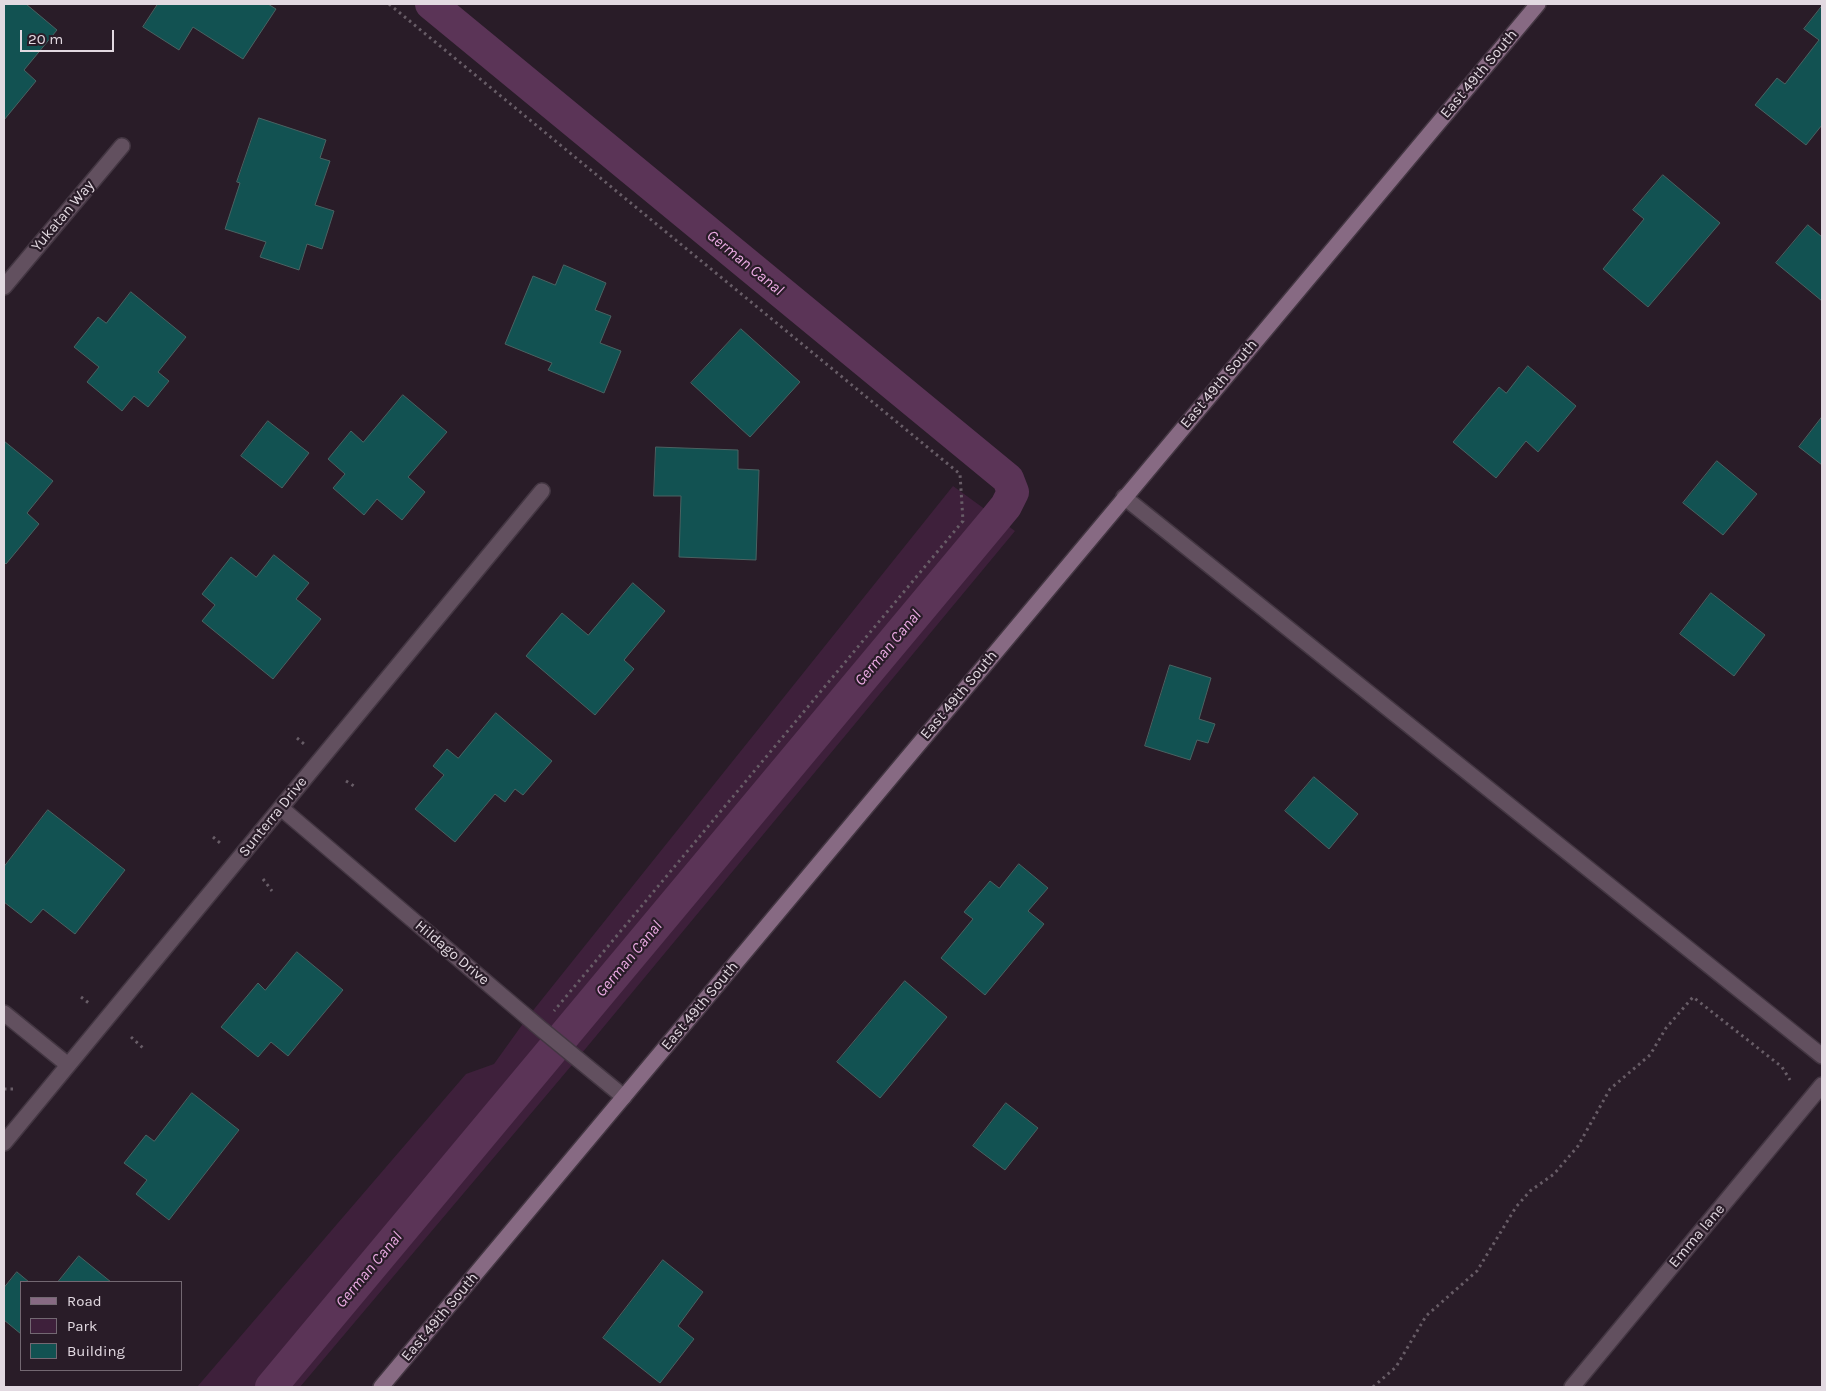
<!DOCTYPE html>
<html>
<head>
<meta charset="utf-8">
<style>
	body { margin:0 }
	#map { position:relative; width:1826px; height:1391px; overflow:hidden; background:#291c28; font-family:Karla,sans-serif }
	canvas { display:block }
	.frame { position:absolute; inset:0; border:5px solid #e2d9e1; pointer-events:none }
	.legend { position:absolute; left:20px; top:1281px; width:162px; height:90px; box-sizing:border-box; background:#291c28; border:1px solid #736872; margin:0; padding:6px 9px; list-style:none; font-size:15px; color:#e2d9e1 }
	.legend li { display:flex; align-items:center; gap:10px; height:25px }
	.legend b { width:25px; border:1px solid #736872 }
	.scale { position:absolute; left:20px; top:30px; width:94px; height:22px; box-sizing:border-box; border:2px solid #e2d9e1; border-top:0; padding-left:6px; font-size:15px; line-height:18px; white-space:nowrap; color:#e2d9e1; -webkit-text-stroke:4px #291c28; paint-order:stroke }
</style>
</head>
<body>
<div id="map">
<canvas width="1826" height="1391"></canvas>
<div class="frame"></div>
<ul class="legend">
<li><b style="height:6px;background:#876a83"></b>Road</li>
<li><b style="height:14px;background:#3e203b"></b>Park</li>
<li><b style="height:14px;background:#125252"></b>Building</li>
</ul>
<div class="scale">20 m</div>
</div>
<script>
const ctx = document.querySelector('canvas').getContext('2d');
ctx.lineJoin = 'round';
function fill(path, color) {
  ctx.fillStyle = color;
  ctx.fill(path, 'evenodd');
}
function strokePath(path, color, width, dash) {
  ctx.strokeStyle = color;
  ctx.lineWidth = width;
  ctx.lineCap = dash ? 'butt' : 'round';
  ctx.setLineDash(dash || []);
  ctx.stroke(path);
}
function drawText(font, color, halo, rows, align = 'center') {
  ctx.font = font + ' Karla,sans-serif';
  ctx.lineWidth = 4.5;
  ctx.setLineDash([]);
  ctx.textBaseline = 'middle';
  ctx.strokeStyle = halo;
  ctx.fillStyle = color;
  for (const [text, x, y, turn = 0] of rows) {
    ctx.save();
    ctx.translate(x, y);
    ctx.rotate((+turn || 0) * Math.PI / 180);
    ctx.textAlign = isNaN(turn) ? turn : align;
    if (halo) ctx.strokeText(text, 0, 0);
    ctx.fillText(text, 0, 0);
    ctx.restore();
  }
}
fill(new Path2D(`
	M953 486 1015 531 577 1059 300 1387H197L466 1074 494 1064 527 1018Z`), '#3e203b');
strokePath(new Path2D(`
	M271 1387 997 517 1006 506 1013 492 1008 479 431 4`), '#5b3457', 32);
const building = new Path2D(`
	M4 4H26L57 30 24 70 36 81 4 120Z
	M158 4H268L276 9 243 59 193 27 179 50 143 27Z
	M1822 6V125L1806 145 1755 105 1777 78 1785 84 1819 40 1804 29Z
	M259 118 326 140 320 158 330 161 315 205 334 211 322 249 307 244 299 270 260 257 266 242 225 229 240 183 237 182Z
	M1663 175 1720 223 1648 307 1603 269 1644 219 1633 210Z
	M1808 225 1822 237V301L1776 263Z
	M564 265 606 283 595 310 611 316 600 343 621 351 604 393 548 370 552 363 505 344 533 276 555 285Z
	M131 292 186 337 158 372 169 381 148 407 134 396 122 411 87 382 99 367 74 347 98 317 106 323Z
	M741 329 800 382 750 437 691 383Z
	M1528 366 1576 406 1538 452 1526 441 1496 478 1453 442 1499 387 1506 393Z
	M403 395 447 432 408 477 425 492 402 520 377 499 364 515 333 488 345 474 328 459 351 431 363 442Z
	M1822 417V465L1799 447Z
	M268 421 309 453 282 488 241 456Z
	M4 441 53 481 27 513 39 524 6 564 4 562Z
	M656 447 738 450V469L759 470 756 560 679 557 681 496H654Z
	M1717 461 1757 494 1723 535 1683 503Z
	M274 555 309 583 296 599 321 619 273 679 202 621 215 605 202 594 231 557 256 577Z
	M633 583 665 611 624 660 634 669 595 715 526 656 562 613 588 635Z
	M1711 593 1765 635 1734 676 1680 634Z
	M1170 665 1211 678 1199 719 1215 724 1208 743 1197 740 1190 760 1145 746Z
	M496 713 552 761 523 795 515 789 505 802 495 794 455 842 415 809 444 775 433 766 447 749 458 758Z
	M1314 777 1358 814 1329 849 1285 811Z
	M48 810 125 870 75 934 43 909 31 923 4 902V867Z
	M1019 864 1048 888 1028 911 1044 924 985 995 941 958 973 919 964 912 990 881 999 888Z
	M297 952 343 990 288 1056 271 1042 258 1057 221 1027 258 983 265 990Z
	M905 981 947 1017 880 1098 837 1062Z
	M192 1093 239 1130 169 1220 136 1194 147 1180 124 1163 146 1135 154 1141Z
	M1006 1103 1038 1128 1005 1170 973 1146Z
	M79 1256 111 1282H58Z
	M663 1260 703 1292 678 1326 694 1339 660 1383 603 1338Z
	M17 1272 29 1282H21V1334L4 1320V1288Z`);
fill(building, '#125252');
strokePath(building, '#4a6262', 1);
const street = new Path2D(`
	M4 287 122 146
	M1124 497 1822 1056
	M281 808 540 1028 624 1097
	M4 1013 68 1065
	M4 1143 542 491
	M1572 1387 1822 1085`);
const secondary = new Path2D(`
	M381 1387 1538 4`);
strokePath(street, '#433642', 18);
strokePath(secondary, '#433642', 18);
strokePath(new Path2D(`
	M389 4 960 474 963 521 554 1011
	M297 738 304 744
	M346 781 357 788
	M213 837 220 843
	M263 879 272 891
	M81 997 90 1004
	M131 1037 143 1048
	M4 1089H17
	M1373 1387 1396 1367 1426 1316 1477 1271 1516 1207 1530 1191 1554 1174 1578 1146 1610 1089 1650 1055 1666 1028 1693 997 1782 1067 1790 1080`), '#685d67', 3, [2.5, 4]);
strokePath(street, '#62505f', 15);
strokePath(secondary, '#876a83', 15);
drawText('15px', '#e2d9e1', '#291c28', [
	["East 49th South",1479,74,-50],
	["Yukatan Way",63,216,-50],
	["East 49th South",1219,384,-50],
	["East 49th South",959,695,-50],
	["Sunterra Drive",273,817,-51],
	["Hildago Drive",452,953,40],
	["East 49th South",700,1006,-50],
	["Emma lane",1697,1236,-50],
	["East 49th South",440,1317,-50]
]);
drawText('italic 16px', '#ecabe4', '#291c28', [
	["German Canal",745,263,39],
	["German Canal",888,648,-50],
	["German Canal",629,959,-50],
	["German Canal",369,1270,-50]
]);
</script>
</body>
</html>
